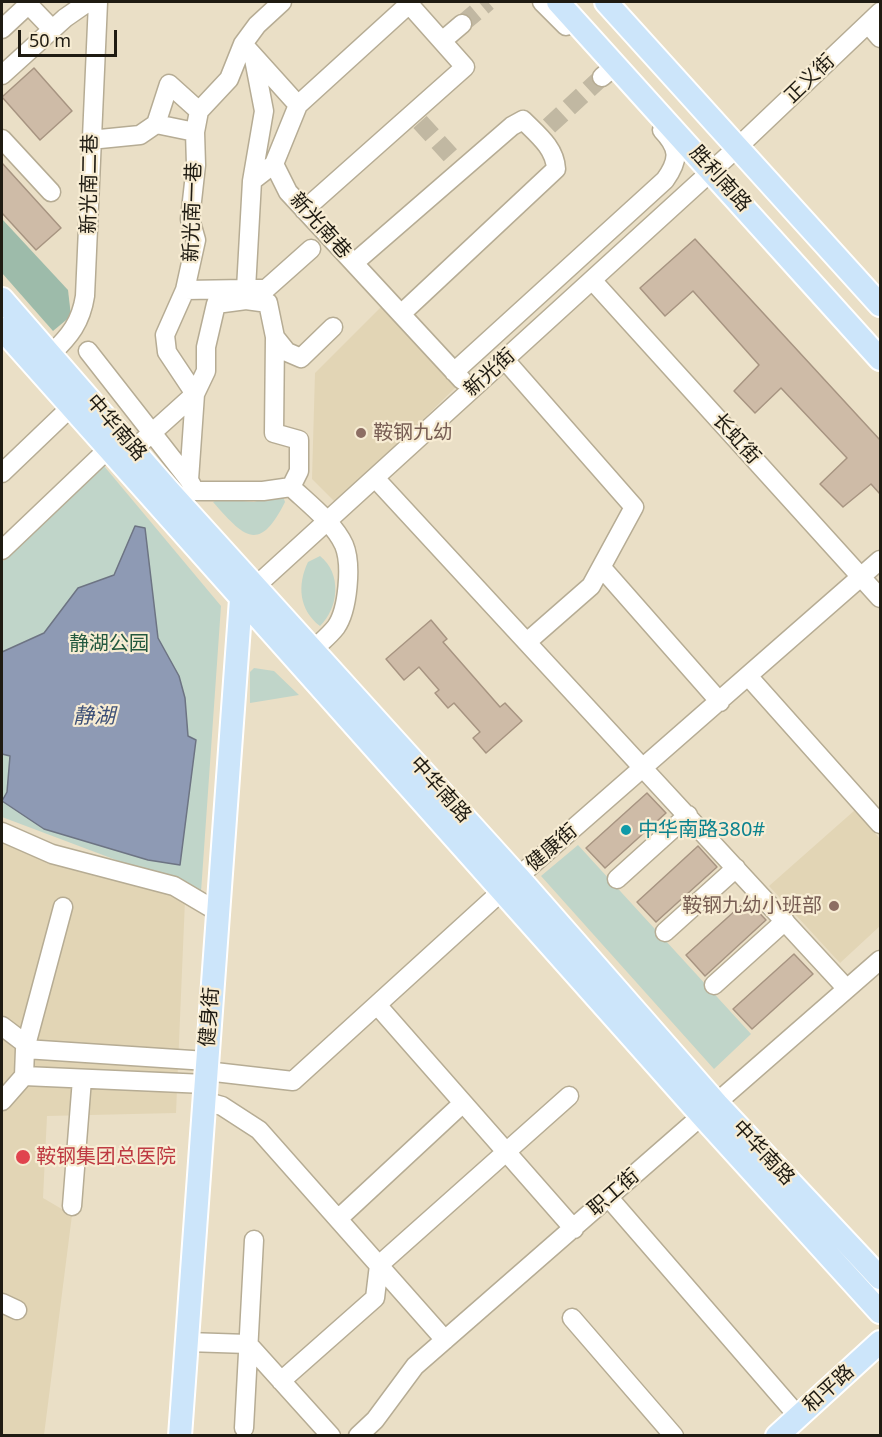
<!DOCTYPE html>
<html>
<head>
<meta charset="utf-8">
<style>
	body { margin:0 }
	#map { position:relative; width:882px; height:1437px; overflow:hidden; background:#eadfc6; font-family:"Noto Sans",sans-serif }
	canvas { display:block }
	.frame { position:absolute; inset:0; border:3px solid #1f1b12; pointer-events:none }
	.scale { position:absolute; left:18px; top:30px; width:99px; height:27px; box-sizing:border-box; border:3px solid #1f1b12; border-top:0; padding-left:8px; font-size:18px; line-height:21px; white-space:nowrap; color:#1f1b12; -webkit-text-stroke:4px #f7ecd3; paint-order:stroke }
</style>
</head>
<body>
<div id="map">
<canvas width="882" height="1437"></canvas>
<div class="frame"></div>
<div class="scale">50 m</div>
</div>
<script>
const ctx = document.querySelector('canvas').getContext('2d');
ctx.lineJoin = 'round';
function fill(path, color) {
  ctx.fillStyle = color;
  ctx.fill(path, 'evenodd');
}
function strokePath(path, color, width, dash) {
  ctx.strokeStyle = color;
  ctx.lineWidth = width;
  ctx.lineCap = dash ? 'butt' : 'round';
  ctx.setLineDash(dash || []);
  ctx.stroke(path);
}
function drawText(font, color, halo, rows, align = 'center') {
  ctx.font = font + ' "Noto Sans","Noto Sans SC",sans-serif';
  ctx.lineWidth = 4.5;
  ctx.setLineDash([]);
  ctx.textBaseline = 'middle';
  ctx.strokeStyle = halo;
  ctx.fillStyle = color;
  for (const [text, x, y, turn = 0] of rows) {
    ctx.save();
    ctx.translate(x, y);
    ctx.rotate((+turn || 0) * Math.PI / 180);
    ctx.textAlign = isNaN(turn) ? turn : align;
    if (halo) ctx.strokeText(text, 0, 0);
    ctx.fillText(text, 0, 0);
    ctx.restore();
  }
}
fill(new Path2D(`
	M382 306 456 387 337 504 312 479 315 373Z
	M855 810 880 839V926L840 963 769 886Z
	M2 830 185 900 176 1113 47 1116 43 1198 72 1215 44 1435H2Z`), '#e2d5b5');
fill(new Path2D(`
	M104 466 221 606 201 892 2 817V562Z
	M282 493 285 502C259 554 244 537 213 502L219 499 254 502Z
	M320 556C342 573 339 608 320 626 299 610 297 585 308 562Z
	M254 668 274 671 299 695 250 703V672Z
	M578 845 751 1034 714 1069 541 876Z`), '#c0d5c9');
fill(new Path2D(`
	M2 219 68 290 71 316 53 331 2 273Z`), '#9dbbaa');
const water = new Path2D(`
	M135 526 145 528 158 638 179 676 185 698 188 736 196 740 180 865 148 860 44 829 2 801 7 792 10 756 2 754V652L44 633 78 588 114 575Z`);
fill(water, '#8e9ab4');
strokePath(water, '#6d7483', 1.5);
const building = new Path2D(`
	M34 68 72 111 40 140 2 97Z
	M2 163 61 228 36 250 2 213Z
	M695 239 880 440V494L871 484 843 507 820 484 847 458 781 388 755 413 734 391 759 365 693 291 665 316 640 288Z
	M431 620 447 639 443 642 500 707 505 703 522 721 486 753 473 738 480 732 454 703 448 708 435 693 439 690 419 667 404 680 386 659Z
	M647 793 666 813 605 868 586 848Z
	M698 846 717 867 656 922 637 902Z
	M747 900 766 920 705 976 686 955Z
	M794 954 813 974 752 1029 733 1009Z`);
fill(building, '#cebba7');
strokePath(building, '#a79481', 1.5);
strokePath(new Path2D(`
	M462 24 488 2
	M420 122 451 156
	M549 126 602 77`), '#c1b8a2', 18, [18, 9]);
const minor = new Path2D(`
	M542 2 566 26
	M28 4 52 29
	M868 24 880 38
	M2 29 31 2
	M442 41 462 24
	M243 44 298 105 274 164 288 192 462 380
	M2 75 65 18 88 2
	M602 77 616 65
	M298 105 409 4 465 67 304 210
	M156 124 169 84 199 111
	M2 139 51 192
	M90 140 140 135 156 124 195 132
	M252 181 264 111 254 59
	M354 263 512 126 523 120C538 135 555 148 556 169L401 314
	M592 280 880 598
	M246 289H266L311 249
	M185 290 246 289 252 181 274 164
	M275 337 287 352 301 358 333 327
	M88 351 189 480
	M51 354C70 336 81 322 85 296L98 2
	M505 360 634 507 591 586 527 642
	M454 372 665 180C680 159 679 148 662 130
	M135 448 195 394 167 352 165 335 185 290 196 240 190 219 196 165 195 132 199 111 229 79 243 44 257 25 282 2
	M2 473 71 407
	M375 478 847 989
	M291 487 299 471V440L274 433 275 337 268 303 246 300 216 304 206 347V371L195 394 189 480 195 491H263L291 487C308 503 334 523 344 545 352 564 348 610 336 627 330 635 320 643 313 650
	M2 550 108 449
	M602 568 720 702
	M246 595 739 146 880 12
	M748 676 880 824
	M2 832 52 854 174 886 218 912
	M617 879 688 815
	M665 932 736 868
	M714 985 785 921
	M378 1006 574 1229
	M2 1026 27 1045
	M25 1049 207 1061
	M206 1071 293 1081 503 890 880 560
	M24 1076 205 1084
	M2 1101 24 1076 25 1049 63 907
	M204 1101 222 1106 259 1130 445 1340
	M609 1198 798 1416
	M72 1206 82 1079
	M338 1219 463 1103
	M2 1303 17 1310
	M572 1318 674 1436
	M187 1342 248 1344 331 1436
	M281 1381 375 1298 379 1265 569 1096
	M244 1428 254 1240
	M358 1436 375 1420 415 1366 880 960`);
const major = new Path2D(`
	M558 2 880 359
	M606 2 880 305
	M2 299 169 491 518 877 717 1104 880 1278
	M2 329 703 1117 880 1312
	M180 1436 241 599
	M777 1436 880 1342`);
strokePath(minor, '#b6ac94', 21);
strokePath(major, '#fff', 26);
strokePath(minor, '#fff', 18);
strokePath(major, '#cce5fa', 22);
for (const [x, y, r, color] of [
	[361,433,6,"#8d6e63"],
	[626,830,6,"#0f9aa8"],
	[834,906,6,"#8d6e63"],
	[23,1157,8,"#e0444e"]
]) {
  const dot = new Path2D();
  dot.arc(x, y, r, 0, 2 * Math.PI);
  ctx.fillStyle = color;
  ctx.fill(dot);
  strokePath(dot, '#f7ecd3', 2);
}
drawText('20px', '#1f1b12', '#f7ecd3', [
	["正义街",810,79,-44],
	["胜利南路",720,179,48],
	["新光南二巷",90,184,-89],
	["新光南一巷",193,212,-88],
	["新光南巷",320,226,48],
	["新光街",490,373,-42],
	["中华南路",116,428,49],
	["长虹街",736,439,48],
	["中华南路",440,790,48],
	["健康街",552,848,-41],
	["健身街",210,1017,-86],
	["中华南路",763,1153,47],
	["职工街",614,1193,-41],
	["和平路",829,1389,-42]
]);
drawText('20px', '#785e54', '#f7ecd3', [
	["鞍钢九幼",373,433],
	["鞍钢九幼小班部",822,906,"right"]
], 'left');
drawText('20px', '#23583f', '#f7ecd3', [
	["静湖公园",109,644]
]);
drawText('20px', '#0d838f', '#f7ecd3', [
	["中华南路380#",638,830]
], 'left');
drawText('20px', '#be3a42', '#f7ecd3', [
	["鞍钢集团总医院",36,1157]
], 'left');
drawText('italic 21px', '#3d5077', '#f7ecd3', [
	["静湖",94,717]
]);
</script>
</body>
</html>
